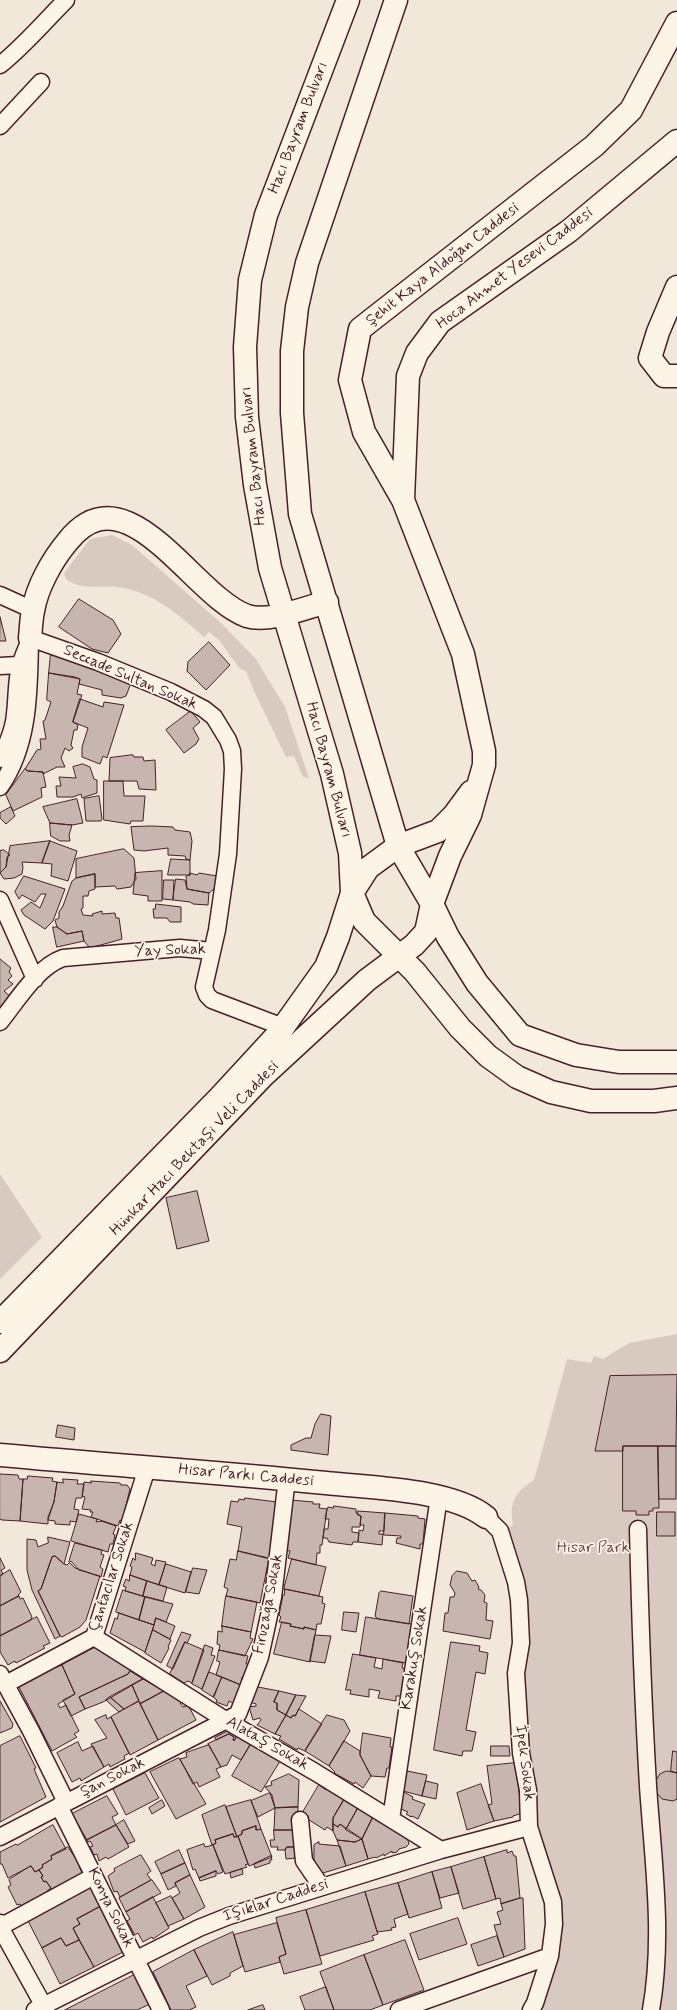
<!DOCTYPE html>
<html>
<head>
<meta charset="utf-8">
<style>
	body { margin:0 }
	canvas { display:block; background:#f1e8da }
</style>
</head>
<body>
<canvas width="677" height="2010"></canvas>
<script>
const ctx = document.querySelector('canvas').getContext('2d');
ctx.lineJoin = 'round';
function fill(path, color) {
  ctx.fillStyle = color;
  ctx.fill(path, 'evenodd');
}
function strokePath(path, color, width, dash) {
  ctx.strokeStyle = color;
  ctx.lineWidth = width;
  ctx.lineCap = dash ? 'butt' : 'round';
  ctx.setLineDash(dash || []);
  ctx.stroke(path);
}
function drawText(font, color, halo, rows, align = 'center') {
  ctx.font = font + ' Mynerve,sans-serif';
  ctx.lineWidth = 3.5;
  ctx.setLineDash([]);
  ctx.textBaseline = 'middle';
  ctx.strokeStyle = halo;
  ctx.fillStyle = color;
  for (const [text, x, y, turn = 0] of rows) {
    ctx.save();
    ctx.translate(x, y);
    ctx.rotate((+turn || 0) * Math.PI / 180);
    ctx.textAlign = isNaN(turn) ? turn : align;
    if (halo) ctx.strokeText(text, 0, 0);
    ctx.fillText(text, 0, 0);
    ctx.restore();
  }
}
fill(new Path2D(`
	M112 535 132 545 221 623 256 659 285 707 309 778 303 777 294 756 286 757 254 691 246 671 240 669 219 640 209 632 204 637C179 615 152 591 117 587 100 585 81 591 66 579L64 573 90 539Z
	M0 1174 42 1237 0 1279Z
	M677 1334V2010H531L554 1924 534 1843 521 1643 500 1531 513 1525C509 1502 515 1492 534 1480L567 1359 591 1363 594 1356 603 1359 629 1343Z`), '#d8cac0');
const building = new Path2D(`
	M79 599 113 620 121 634 108 653 92 649 59 627Z
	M0 617 6 641H0Z
	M209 642 230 665 206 690 187 671 188 662Z
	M51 653 131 683 126 696 121 698 102 695V690L79 684 80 679 75 677 49 673Z
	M49 673 80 679 77 694 82 695 73 722 78 725 77 730H74L71 745 73 748 69 751 65 748 61 758 65 767H57L43 774V772L28 771 25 769 37 750 41 749 40 739H46L43 721 45 720 51 702 47 700Z
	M80 699 103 707 104 702 124 705 107 758 103 756 100 764 82 757V747L88 728 73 722Z
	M191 711 200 722 193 728 199 739 196 744 184 753 166 730Z
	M133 755 134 757H143L144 761 155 760 156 790 139 789 137 781H109L110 758Z
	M83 764 90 767 94 779 97 780V793L82 798 81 794 73 797H57L56 786H61L59 777 76 778 73 767Z
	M25 769 28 771 43 772 46 787 41 788 42 797 13 811 6 795Z
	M104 781H123L124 796H145L143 821H131L130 824 104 820Z
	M99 796 102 819 101 821H86L84 799Z
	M77 799 83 823 72 825 50 823 43 807Z
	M11 807 15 816 6 824 0 818V813Z
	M50 823 72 825 69 835 70 841H60L51 836Z
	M152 826 173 827 175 830 190 832 192 841 190 860 186 859 185 856 168 855V848L144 851 134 850 131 827Z
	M50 841 42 863 22 862 23 867 22 874 14 878 4 879 0 873 6 867 10 846Z
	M50 841 77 851 68 881 51 876 52 864 42 863Z
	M124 849 134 858 136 879 131 887 117 889 115 886 95 887V874L76 878V859Z
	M4 850 10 855 7 857 6 867 0 873V851Z
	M171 859 190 860V875H168Z
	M162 871V901H148V896L133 894 135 873Z
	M190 873 197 875 199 873 217 876 214 889 209 893 187 889 186 876 190 875Z
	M95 874V889L89 891 88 896H83V908L81 909 83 915 93 916 92 914 102 911V914L115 913 116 918H119L122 939 90 948 84 941 82 931 67 934 57 927 55 920 59 918V912L63 906 72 881 76 878Z
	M24 876 65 889 53 921 45 929 24 915 21 910 31 902 40 908 46 894H41L35 902 22 895 19 899 15 892Z
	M176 879 185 880 187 889 209 893 208 905 193 904 190 902 173 900Z
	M164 880H174L173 900 163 899Z
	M156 904 181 907V922H170L167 918H154L153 909H155Z
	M53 927H57L67 934 82 931 84 941 57 947Z
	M0 959 11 968 9 972 12 976 8 980 13 984 4 991 12 998 4 1009 0 1006Z
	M197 1191 209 1241 177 1249 166 1198Z
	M677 1375 676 1446H623V1451H595L610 1376Z
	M321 1414 331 1416 328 1455 291 1450V1445L306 1438H311L315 1424Z
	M58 1425 75 1428 74 1440 56 1437Z
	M623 1446H658L659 1508H653V1511H649V1515H636V1511H623Z
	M658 1446H676V1499H659Z
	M0 1474 18 1475 19 1479H23L20 1521 2 1520 0 1519Z
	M28 1476 53 1478 52 1481 57 1482 54 1502 48 1517V1524L20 1521 23 1479H27Z
	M63 1479 78 1480 77 1484H84L82 1498H76L74 1509 79 1510 76 1522 70 1521V1525L55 1524V1521L48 1520 54 1501 57 1482 63 1483Z
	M91 1481 120 1483 121 1485H127L130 1489 122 1521 120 1520 118 1526 91 1517 93 1512H90L91 1510 82 1509 85 1497 82 1496 84 1482 91 1483Z
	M245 1498 277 1502 270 1559 238 1551 242 1527 227 1524 231 1501 238 1502 239 1499 244 1500Z
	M291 1500 313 1502V1504H320L319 1508 327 1509 322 1545H320V1553H317L316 1565 288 1558 290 1551 285 1550Z
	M334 1506 356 1509V1513L361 1516 360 1527H352V1532L359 1533 358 1542H353L352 1545 329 1542 327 1538H323L324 1529H328L329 1519H325L327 1509 328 1507 333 1508Z
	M358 1511 385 1513 384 1531H379V1534H383L382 1545 358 1542 359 1530 363 1531 364 1525H360L361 1516 358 1515Z
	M657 1512H675V1536H657Z
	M385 1513 418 1516V1518L425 1519 423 1544H420V1549L396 1543 397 1538H401V1536L384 1535Z
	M79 1514 97 1519 96 1522 101 1521 116 1526 113 1534 115 1535 113 1544H110L108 1552 71 1541Z
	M48 1537 70 1542 64 1564 55 1556 52 1557 41 1589 38 1591 60 1636 55 1639 32 1590 27 1570V1539L36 1540 38 1547 48 1543Z
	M75 1543 102 1550 101 1554 104 1555 100 1567 103 1569 101 1577 75 1568 69 1562Z
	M238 1551 269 1558 260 1603 226 1596 228 1589 224 1587 230 1559 236 1560Z
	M136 1553 153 1558 151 1564 155 1566 156 1560 166 1562 159 1585 130 1575 132 1567 130 1566 133 1558 135 1560Z
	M55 1556 64 1564 67 1565 71 1561 79 1570 100 1576 86 1620 80 1627 62 1637 60 1636 38 1591 41 1589 52 1557Z
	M0 1558 5 1568 1 1570 3 1574 0 1576Z
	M292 1559 326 1567 319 1596 284 1589Z
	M166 1564 191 1572 185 1593 159 1585Z
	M193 1568 207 1570 199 1594 186 1592Z
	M10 1570 21 1592 18 1595 19 1596 0 1606V1576Z
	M457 1571 467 1573 472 1581 475 1580 479 1587 478 1589 481 1590 485 1595 484 1602 487 1603 486 1620 493 1621 490 1639 443 1631 445 1613H448L450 1597H454L455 1593 450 1585 452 1576Z
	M130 1575 147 1581 143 1596 125 1591 126 1587 123 1586 126 1579 129 1581Z
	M147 1581 167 1587 163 1601 143 1596Z
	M285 1589 323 1597 322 1603 325 1604 321 1624H317L316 1630 304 1627V1629L290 1626 291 1624 279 1622 281 1617 279 1615 283 1595H284Z
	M123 1590 145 1597 139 1620 116 1612Z
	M381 1591 413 1596 409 1624 378 1619 375 1616 379 1593Z
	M19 1596 20 1599 23 1598 32 1617 31 1620 0 1636V1606Z
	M226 1596 257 1602 251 1632 222 1626Z
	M145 1597 173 1604 166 1622 156 1618 154 1625 139 1620Z
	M344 1612 359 1613 356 1632 342 1630Z
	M119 1613 154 1625 145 1652 110 1633 115 1618 117 1619Z
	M37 1617 50 1643 43 1646 45 1648 16 1663 15 1661 8 1665 0 1652V1636Z
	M366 1617 412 1624 406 1663 360 1655Z
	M156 1618 175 1626 170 1639 153 1630Z
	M282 1622 291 1624 290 1626 304 1629V1627L316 1630 310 1662 274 1654Z
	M222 1626 251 1632 250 1638 253 1639 245 1656 219 1650 220 1645 217 1644 218 1631 222 1632Z
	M153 1630 171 1640 168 1647 169 1648 161 1663 145 1653Z
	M182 1632 191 1635 187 1643 185 1642 173 1669 167 1666Z
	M315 1635 331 1636 325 1663 310 1661Z
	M185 1642 204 1650 192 1683 188 1681 184 1683 170 1674Z
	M451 1642 480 1646 479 1651 488 1653 485 1674 476 1672 466 1730 476 1732 472 1751H463L462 1756 434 1750Z
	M205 1645 213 1648 211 1655 215 1656 202 1689 192 1684Z
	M96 1647 131 1670 128 1674 79 1697 85 1709 71 1716 63 1700 75 1694 62 1665Z
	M219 1650 248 1656 246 1664H249L246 1677H242L241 1685 216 1675 220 1662 217 1661Z
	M353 1654 376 1658 374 1667 382 1669 383 1659 403 1663 402 1668 406 1669 401 1696H396V1701L378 1698 380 1691 369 1689V1697L350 1694 351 1690H346Z
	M56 1665 57 1667 62 1665 75 1694 58 1704 60 1708 66 1705 79 1731 74 1734 77 1737 52 1751 18 1685Z
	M130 1671 143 1679 103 1702 85 1709 79 1697 128 1674Z
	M209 1672 222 1677 213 1697 202 1690Z
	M222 1677 241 1685 235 1704 229 1701 227 1706 216 1702 217 1700 214 1698Z
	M143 1679 164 1691 140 1704 132 1685Z
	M132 1685 139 1701 124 1709 110 1697Z
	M258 1687 279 1691 274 1702 277 1703V1710L286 1715 275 1734 257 1725 261 1720 260 1718 253 1720 249 1707 256 1706V1704L250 1702 254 1691 255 1692Z
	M164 1691 182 1702 180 1703 183 1707 188 1705 196 1720 158 1740 140 1704Z
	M279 1691 296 1695 286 1715 277 1710V1703L274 1702Z
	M296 1695 306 1696 295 1716 293 1715 291 1718 286 1715Z
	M110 1697 124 1709 119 1712 106 1700Z
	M0 1701 13 1724 12 1728 0 1733Z
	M139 1701 158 1740 130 1755 111 1717Z
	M299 1709 322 1724 305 1751 298 1748 297 1750 279 1739 281 1736 275 1734 286 1715 291 1718 293 1715 295 1716Z
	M106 1715 107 1719 111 1717 129 1753 124 1756 125 1759 110 1767 109 1764 104 1767 91 1744 107 1738 95 1720Z
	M327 1715 344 1720 350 1731 329 1766 305 1751Z
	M228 1731 249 1740 248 1743 237 1736 234 1741 233 1740 234 1737 229 1734 216 1740 215 1738Z
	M363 1733 391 1738 390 1747H392L389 1768H387L385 1777 371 1776 360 1755Z
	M229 1734 234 1737 233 1740 234 1741 237 1736 248 1743 249 1740 252 1742 241 1760 232 1755 227 1765 221 1767 208 1744Z
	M20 1736 36 1768 34 1769 46 1797 0 1822V1746Z
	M344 1741 360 1751V1755L371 1776 363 1788 355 1782 354 1784 334 1773 335 1772 329 1766Z
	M78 1742 82 1751 93 1746 104 1767 81 1781 80 1778 72 1782 57 1753Z
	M252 1742 282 1758 261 1792 232 1776Z
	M209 1745 221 1767 216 1769 220 1777 199 1787 197 1782 193 1784 180 1759 187 1757 186 1753Z
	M491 1746H509L510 1756H491Z
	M673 1751 677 1752V1773L671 1771Z
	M179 1758 206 1804 176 1819 150 1772Z
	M515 1763 522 1813 513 1816V1817L494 1821 488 1805 492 1804 487 1766Z
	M407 1771 427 1775 422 1796 403 1791 402 1779H405Z
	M667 1771 677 1773V1799L673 1801 662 1799 655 1791 656 1780 660 1774Z
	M145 1773 159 1798 126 1815 113 1789Z
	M289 1774 299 1780 298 1807 275 1808 272 1795 265 1787 272 1785 271 1782Z
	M426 1781 438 1784 436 1799 422 1796Z
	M481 1784 494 1821 467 1830 457 1793Z
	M319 1785 326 1790 328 1786 345 1798 333 1818V1831L327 1827 325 1830 306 1818 308 1816 303 1812Z
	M404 1792 413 1797 412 1799 425 1804 418 1819 412 1816 411 1817 406 1814 408 1812 401 1809Z
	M270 1793 275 1808 258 1817 251 1801Z
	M107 1796 118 1814 112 1817 116 1825 87 1840 72 1814Z
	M345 1798 359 1806 346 1829 340 1824 338 1827 333 1824V1818Z
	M162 1800 165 1806 152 1814 149 1808Z
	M251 1800 261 1829 256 1830V1826L242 1831V1834L237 1837 226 1807Z
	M225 1805 237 1837H234L233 1834 215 1840 216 1843 212 1845 202 1815Z
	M359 1806 373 1817 362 1839 346 1830Z
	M298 1807 297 1830H274L275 1808Z
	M373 1817 377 1818 400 1834 407 1837 409 1844 406 1847 399 1849 397 1852 392 1853V1851L384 1856V1854L376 1858 375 1857 368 1859 362 1839Z
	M124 1820 135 1841 128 1844 116 1825Z
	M333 1824 338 1827 340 1824 362 1839 355 1842 337 1840 333 1831Z
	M53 1825 66 1849 51 1856 52 1859 42 1865 43 1867 35 1872 31 1866 8 1878 2 1864H0V1852L16 1844 17 1845Z
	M116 1825 129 1847 108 1859 106 1857 99 1861 97 1854 94 1855 90 1847 93 1846 90 1841 88 1842 87 1840Z
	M256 1826V1830L261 1829 272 1857 249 1866 238 1836 242 1834V1831Z
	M274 1830H296V1847H287L285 1850H277L278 1847H271L270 1840H274Z
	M233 1834 234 1837 238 1836 248 1864 245 1865 247 1867 225 1874 213 1845 216 1843 215 1840Z
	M362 1839 368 1859 346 1866 337 1840 355 1842Z
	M319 1842V1844L340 1846 346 1866 323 1873 314 1866V1845Z
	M204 1844 205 1847 213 1845 223 1872 218 1874 216 1871 199 1878 195 1869 193 1870 192 1867 187 1850Z
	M68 1847 80 1865 79 1866 82 1873 52 1890 46 1881 44 1882 41 1877 43 1876 39 1870 43 1867 42 1865 52 1859 51 1856Z
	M287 1847H296L297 1858 286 1859 285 1850Z
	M179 1850 185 1863 161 1874 155 1862Z
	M507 1850V1853L512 1851 514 1856H516L520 1898 501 1904 500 1898 496 1899 484 1857Z
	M141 1855 151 1871 147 1874 151 1880 120 1897 117 1891 114 1892 108 1876 115 1871 114 1869Z
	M271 1856 272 1860H270V1863L255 1868 254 1864Z
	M484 1857 496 1899 463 1909 451 1867Z
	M185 1863 190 1875 175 1883 176 1886 168 1890 161 1874Z
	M31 1866 35 1872 39 1870 43 1876 41 1877 44 1882 46 1881 51 1888 47 1891 48 1893 22 1907 20 1904 17 1905 8 1887 11 1885 9 1880Z
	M451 1867 459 1893 440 1898 432 1872Z
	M242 1869 243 1874 231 1878 230 1873Z
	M216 1871V1876L200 1881 199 1878Z
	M432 1872 442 1908 409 1918 398 1883Z
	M190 1875 205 1907 184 1919 172 1898 180 1893 175 1883Z
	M152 1880 161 1893 126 1912 119 1898Z
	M398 1883 408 1914 394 1919 396 1927 391 1928 392 1930 377 1932 365 1892Z
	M90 1886 101 1906 77 1919 80 1924 73 1928 79 1940 66 1946 61 1938 42 1948 27 1919Z
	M365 1892 378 1934 372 1936 374 1940 320 1956 306 1910Z
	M171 1896 184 1919 168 1926 156 1903Z
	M153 1897 169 1928 153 1939 152 1937 143 1942 138 1933 135 1935 127 1921 130 1919 126 1912Z
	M520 1898H523L525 1949 504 1957 494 1925 501 1924 497 1912 503 1910 501 1904Z
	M103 1905 127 1950 94 1967 73 1928 80 1924 77 1919Z
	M306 1910 322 1964 284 1974 279 1957 286 1954 276 1918Z
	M458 1918 467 1944 419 1960 410 1934Z
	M277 1923 286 1954 279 1957 280 1962 245 1972 234 1935Z
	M233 1932 243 1966 230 1973V1976L212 1985 194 1950Z
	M497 1936 504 1957 478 1966 471 1945Z
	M61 1938 66 1946 79 1940 94 1967 60 1984 42 1948Z
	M405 1940 424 1990 383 2005 364 1955Z
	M194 1950 207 1976 186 1986 196 2007 189 2010H171L153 1972Z
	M364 1955 383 2005 370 2010H334L320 1972Z
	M136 1974 150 2004 137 2010H65Z
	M326 1987 334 2010H305L300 1997Z
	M263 2005 265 2010H248Z`);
fill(building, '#c7b6af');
strokePath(building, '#4a1f2b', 1);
const street = new Path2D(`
	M0 65C24 46 44 22 66 0
	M0 126 41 82
	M0 595 33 610
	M30 638 98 662 171 692 204 709 214 717 228 740 232 751 233 769 228 854 217 930 204 987 207 995 212 1000 283 1027
	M0 666 18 665
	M0 759C7 745 14 730 15 714 18 687 15 674 27 647
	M0 787C30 744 29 689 30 638
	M0 900 35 979
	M0 1022C17 1001 37 967 63 958L180 948 212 951
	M486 1517 500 1531 516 1582 519 1600 521 1643 516 1673 521 1753 528 1790 529 1827 553 1902 554 1924 550 1956 535 2003 531 2010
	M638 1529C640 1615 643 1701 648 1786 653 1861 664 1936 651 2010
	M94 1637 227 1721 315 1772 441 1850
	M0 1674 31 1731 66 1802
	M6 1684 94 1637 147 1468
	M59 1806 161 2010
	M391 1819 439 1497
	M300 1820 304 1861 321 1886
	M0 1837 238 1714 260 1657 273 1597 287 1478
	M35 2010 199 1928 229 1916 441 1850 529 1827
	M46 2010 0 1927 94 1876
	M399 2010 550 1956`);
const secondary = new Path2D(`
	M348 0 266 215 250 280 245 347 247 417 255 485 270 568 332 774 350 853 352 893 364 921 415 972 460 1028 488 1056 517 1077 551 1092 591 1101H654L677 1098
	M396 0 307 263 297 307 292 351V413L300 514 398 846 432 904 448 937 477 983 520 1035 576 1055 619 1062H677
	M677 287 658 332 650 358 664 376H677
	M403 500 408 376 417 353 440 322 569 231 677 141
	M30 638C31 629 31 620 33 611 37 587 52 560 68 541 127 467 193 597 247 616 269 623 304 608 327 602
	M0 1322 220 1097 279 1033 326 967 338 937 352 893 368 868 398 846 438 831 454 815 471 792
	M0 1351 263 1076 367 980 414 945 426 932 432 904 450 856 470 815 484 765V751L463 654 403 500 364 432 350 380 360 329 594 146 631 110 677 23
	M0 1455C109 1465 217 1472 326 1483 371 1488 451 1489 486 1517
	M0 1926V1929`);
strokePath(street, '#4a1f2b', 19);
strokePath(secondary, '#4a1f2b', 25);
strokePath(street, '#fcf5e5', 16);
strokePath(secondary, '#fcf5e5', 22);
drawText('16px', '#4a1f2b', '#fcf5e5', [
	["Hacı Bayram Bulvarı",299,128,-69],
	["Şehit Kaya Aldoğan Caddesi",443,265,-38],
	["Hoca Ahmet Yesevi Caddesi",515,269,-37],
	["Hacı Bayram Bulvarı",254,456,-96],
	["Seccade Sultan Sokak",130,678,23],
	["Hacı Bayram Bulvarı",328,770,75],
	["Yay Sokak",170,951,-2],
	["Hünkar Hacı Bektaşi Veli Caddesi",195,1149,-46],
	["Hisar Parkı Caddesi",246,1476,5],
	["Çantacılar Sokak",112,1577,-72],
	["Firuzağa Sokak",269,1604,-79],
	["Karakuş Sokak",415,1658,-81],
	["Alataş Sokak",267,1744,30],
	["İpek Sokak",524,1763,83],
	["Şan Sokak",113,1778,-27],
	["Işıklar Caddesi",276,1901,-18],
	["Konya Sokak",110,1908,64]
]);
drawText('16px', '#6e4a50', '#fcf5e5', [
	["Hisar Park",593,1549]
]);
</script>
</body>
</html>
